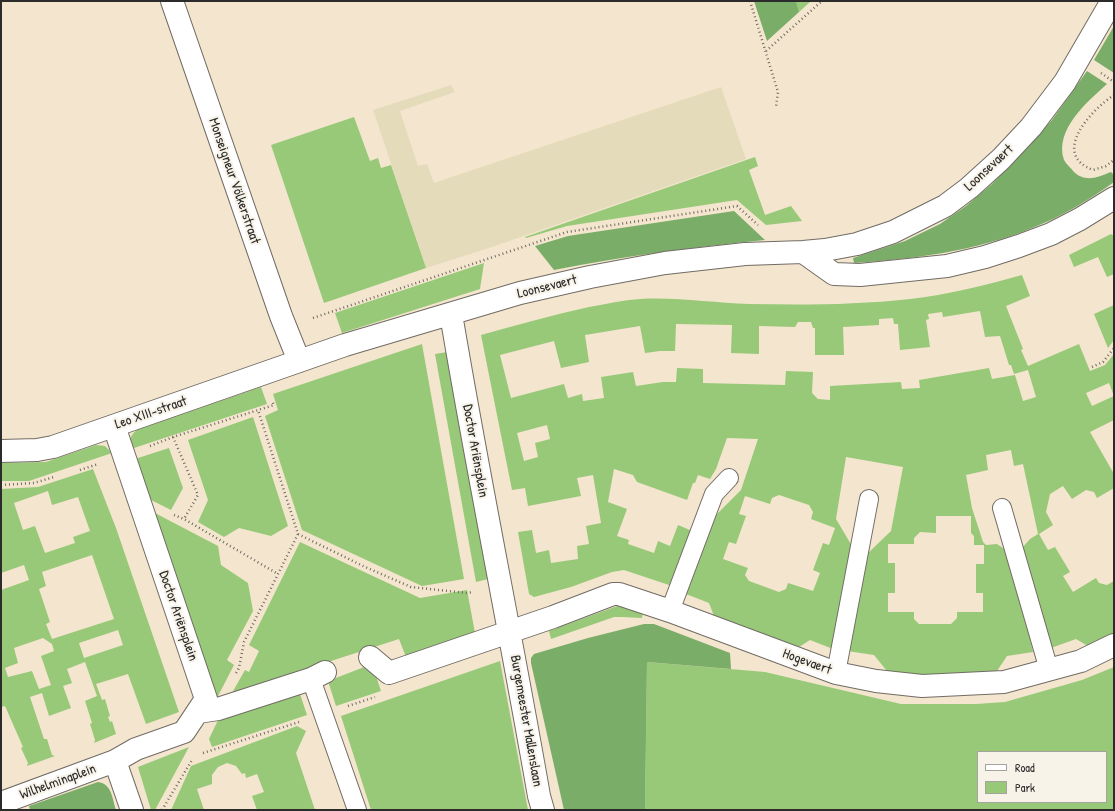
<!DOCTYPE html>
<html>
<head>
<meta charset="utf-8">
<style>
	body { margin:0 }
	#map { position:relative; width:1115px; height:811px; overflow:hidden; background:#f4e5ce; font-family:"Patrick Hand",sans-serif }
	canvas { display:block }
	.frame { position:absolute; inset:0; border:2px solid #2b2b2b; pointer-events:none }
	.legend { position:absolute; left:977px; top:751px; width:130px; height:52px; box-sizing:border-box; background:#f7f3e8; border:1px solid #a5a39c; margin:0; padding:5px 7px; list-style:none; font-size:12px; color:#2b2b2b }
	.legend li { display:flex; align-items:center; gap:8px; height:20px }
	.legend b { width:20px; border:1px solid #a5a39c }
</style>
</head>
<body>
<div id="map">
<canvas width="1115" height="811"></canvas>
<div class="frame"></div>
<ul class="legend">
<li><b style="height:5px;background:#fff"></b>Road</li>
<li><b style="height:11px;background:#97c978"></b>Park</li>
</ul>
</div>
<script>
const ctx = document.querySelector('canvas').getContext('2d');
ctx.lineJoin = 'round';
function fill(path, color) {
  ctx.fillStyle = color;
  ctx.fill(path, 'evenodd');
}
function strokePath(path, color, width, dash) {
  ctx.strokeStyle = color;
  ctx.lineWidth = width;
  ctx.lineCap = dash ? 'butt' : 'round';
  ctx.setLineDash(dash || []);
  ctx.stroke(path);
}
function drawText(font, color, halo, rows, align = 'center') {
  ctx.font = font + ' "Patrick Hand",sans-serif';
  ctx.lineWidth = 4;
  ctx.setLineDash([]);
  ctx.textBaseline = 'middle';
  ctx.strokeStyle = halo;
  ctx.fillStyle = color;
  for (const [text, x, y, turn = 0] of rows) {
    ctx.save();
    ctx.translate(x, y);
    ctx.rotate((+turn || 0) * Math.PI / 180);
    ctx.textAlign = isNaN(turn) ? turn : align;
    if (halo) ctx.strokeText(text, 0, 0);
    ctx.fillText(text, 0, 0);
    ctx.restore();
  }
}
fill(new Path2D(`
	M451 85 455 92 400 111 418 166 427 164 434 183 721 87 746 159 486 249 426 268 373 110Z`), '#e4dbba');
fill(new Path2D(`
	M796 1H811L799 12Z
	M354 117 370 161 378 158 381 168 391 165 426 268 324 303 271 145Z
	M755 157 758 166 749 170 765 215 791 206 802 221 766 225 737 200 567 226 526 238 525 237Z
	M1111 234 1114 236V274L1107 277 1098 257 1074 267 1069 255Z
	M484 263 480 289 342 333 335 313Z
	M1022 275 1030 296 1006 306 1023 349 1021 350 1028 366 1079 344 1090 371 1105 365 1114 354V396L1109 383 1086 393 1092 406 1114 396V420L1090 432 1114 474V488L1097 498 1094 492 1086 490 1072 499 1063 486 1050 494 1046 512 1053 525 1039 534 1048 550 1055 547 1070 572 1063 576 1073 592 1096 578 1099 583 1107 585 1114 581V633L1088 646 1076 639 1048 649 1022 548 1030 539 1038 534 1023 464 1014 466 1011 450 986 455 988 470 966 475 972 508 983 542 986 545 997 544 1006 550 1016 578 1033 652 1007 656 997 671 969 674 928 676 887 671 874 655 847 651 865 556 891 531 903 467 846 457 836 519 852 546 833 649 810 640 799 647 714 616 709 603 686 594 715 516 741 490 758 439 727 438 716 469 710 479 698 475 695 483H693L687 500 637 482 633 475 614 469 608 502 627 509 617 536 629 540 628 544 654 553 658 541 670 546 678 525 692 531 672 586 624 570 612 572 571 587 534 597 529 594 518 532 532 530 536 553 549 550 551 563 578 559 577 546 589 544 586 526 601 523 593 475 577 478 581 496 528 506 525 488 512 490 481 335C517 325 553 315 589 307 606 304 623 300 640 299 677 297 713 303 749 304 803 305 856 305 910 299 947 295 986 285 1022 275ZM980 311 985 337 1000 336 1009 365H1011L1014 374 1028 370 1036 397 1023 401 1015 375 992 379 989 368 919 380 920 388 902 389 901 382 830 386V400L818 399 812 393 813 372 786 371 785 385 703 383V369L677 368 676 382H663L636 386 633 372 601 377 604 398 583 401 582 394 568 398 564 384 511 398 500 355 554 341 561 368 589 362 585 335 640 326 645 353 660 351H675L676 324 732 325 731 353 759 354V326L795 327 798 322H811L813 328H815V355H844L843 327 879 325V319L893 318 894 324H898L900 350 930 347 926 320 929 319 928 314 942 312 943 317ZM547 425 550 439 535 443 538 457 524 461 517 433ZM779 495 809 505 813 512 811 519 835 528 829 545 823 543 813 570 820 573 813 591 788 583 786 589 779 592 749 581 745 575 748 568 723 559 729 542 736 544 746 516 739 514 745 496 770 504 772 498ZM936 516H971V533L974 536V545H984V564H976V593H983V612H957V618L951 624H919L914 619V612H888V593H895V563H888V544H914V538L920 532 936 533Z
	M1114 305V340L1108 348 1094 314Z
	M422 344 464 579 422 586 302 530 265 416 278 410 273 394Z
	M447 352 488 579 476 582 435 354Z
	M261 387 267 404 131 449C129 441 130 435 137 430Z
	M253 417 288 526 271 536 239 528 224 537 198 522 208 500 188 440Z
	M96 445 105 446 112 453 29 481H1V463L46 462Z
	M169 448 183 488 171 510 147 498 135 459Z
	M93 469 116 528 179 712 146 724 128 674 96 684 102 700 105 699 110 716 108 717 110 722 112 721 116 734 94 743 95 740 90 724 92 723 85 701 97 696 85 662 67 669 72 683 63 686 71 708 49 716 42 693 30 697 44 739H47L52 755 55 756 27 766 28 763 21 748 23 747 5 706 1 707V590L29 580 24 565 1 573V489L38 487ZM48 491 52 505 78 497 90 531 73 537 75 543 45 553 35 526 23 530 14 503ZM92 555 114 619 52 639 46 624 50 622 39 589 46 586 42 572ZM118 630 123 645 84 658 79 643ZM43 638 52 644 54 651 41 656 51 685 39 689 32 671 8 677 5 668 18 663 14 648Z
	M153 512 218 546 221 565 248 583 253 611 227 660 234 665 216 700Z
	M300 542 420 598 467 590 475 633 406 657 399 639 232 693 245 670 249 672 259 651 249 645Z
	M620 605 643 611 642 618 622 617H614L551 639 549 631Z
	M500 661 528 810H371L341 716Z
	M647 662 765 672 901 704H976L1005 702 1082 680 1114 667V810H645ZM978 752H1106V802H978Z
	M372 664 381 691 336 706 328 681Z
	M300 694 307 715 212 747 209 739 218 720Z
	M297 726 306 731 296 753 315 810H257L252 796 264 792 257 774 246 778 245 773 242 774 236 766 227 763 218 767 212 775V784L197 789 204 810H171L191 766Z
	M189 747 155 810H151L138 767Z`), '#97c978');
fill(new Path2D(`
	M754 1H796L799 12 767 41Z
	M1114 26V73L1094 60Z
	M1087 71 1107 84C1087 102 1054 130 1064 160 1066 164 1071 168 1074 172 1086 183 1098 177 1111 172L1114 175V182C1089 200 1061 217 1032 228 976 251 914 259 854 263L853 258 905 241 940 224 966 206 992 184 1052 120Z
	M734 211 765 240C693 247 624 256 554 270L535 246 568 236Z
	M644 624H654L730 653 731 669 647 662 645 810H564L531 663V658L534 654 588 638Z
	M98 782C112 784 112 798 116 810H30L29 806Z`), '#79ad68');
const lane = new Path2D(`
	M1002 508 1049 670
	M670 611 714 494 729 478
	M836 673 869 499
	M311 679 357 810`);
const street = new Path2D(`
	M172 1 281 316 299 361
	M803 252 834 274 860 275 947 266 985 257 1019 246 1051 234 1080 219 1114 198
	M451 314C478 475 511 635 539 796L543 810
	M1 451 37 450 53 447 345 345 520 293 590 277 665 263 745 254 803 252 825 250 857 244 893 232 945 206 969 188 1001 159 1031 127 1065 82 1112 1
	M370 657 389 673 553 617 613 594H619L670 611 836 673 876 681 922 686 1004 682 1081 661 1114 645
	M198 712 218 709 311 679 325 672
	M115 761 132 810
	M1 803 115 761 136 749 184 732 206 699 114 426`);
strokePath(lane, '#716c64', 20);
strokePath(street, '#716c64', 24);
strokePath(new Path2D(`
	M750 1 778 92 776 107
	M766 51 822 1
	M1101 73 1114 82
	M1114 95C1091 110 1050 154 1093 170L1106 166 1114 160
	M313 318 567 232 737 206 758 225
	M1092 367 1103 362 1114 348
	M173 437 198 495 184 519
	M150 446 173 437 274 405 272 401
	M80 470 98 464
	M1 485 34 483 54 477
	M174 515 184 519 278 574
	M298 534 363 566 411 587 467 593 473 592
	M236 673 239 668 244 642 298 534 258 410
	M348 706 375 697
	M203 753 299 722
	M162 810 192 760`), '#716c64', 2.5, [1, 3]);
strokePath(lane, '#fff', 18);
strokePath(street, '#fff', 22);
drawText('14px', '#2b2b2b', '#f7f3e8', [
	["Loonsevaert",989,168,-43],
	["Monseigneur Völkerstraat",234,181,71],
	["Loonsevaert",547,287,-14],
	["Leo XIII-straat",151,413,-19],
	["Doctor Ariënsplein",475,451,80],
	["Doctor Ariënsplein",178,616,71],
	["Hogevaert",807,662,20],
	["Burgemeester Mallenslaan",526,721,80],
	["Wilhelminaplein",58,782,-20]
]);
</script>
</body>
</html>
